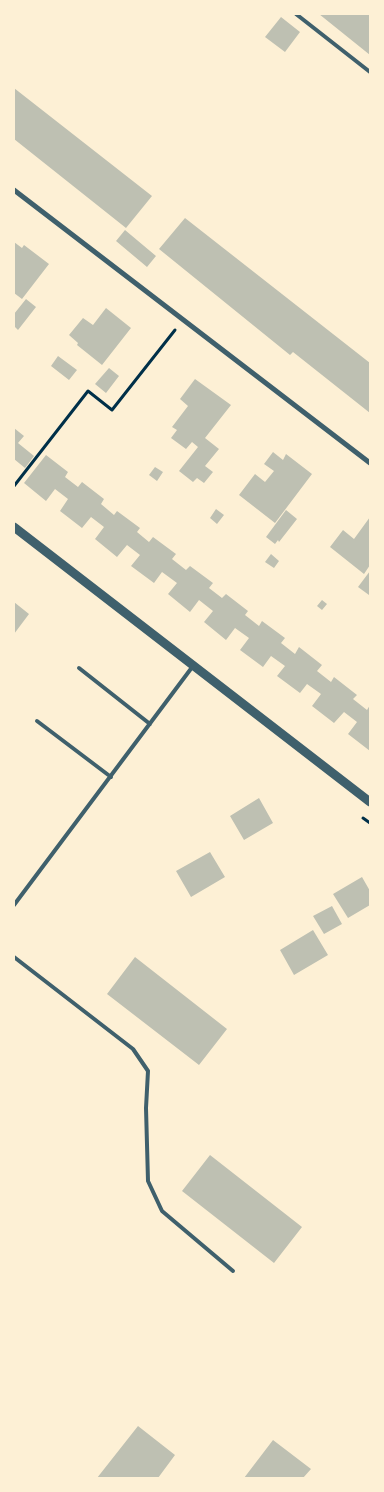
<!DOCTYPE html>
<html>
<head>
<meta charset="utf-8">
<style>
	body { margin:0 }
	#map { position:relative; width:384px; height:1492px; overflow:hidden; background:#fdf0d5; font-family:Manrope,sans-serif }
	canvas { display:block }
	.frame { position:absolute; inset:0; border:15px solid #fdf0d5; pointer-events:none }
</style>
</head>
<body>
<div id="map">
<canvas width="384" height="1492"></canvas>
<div class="frame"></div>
</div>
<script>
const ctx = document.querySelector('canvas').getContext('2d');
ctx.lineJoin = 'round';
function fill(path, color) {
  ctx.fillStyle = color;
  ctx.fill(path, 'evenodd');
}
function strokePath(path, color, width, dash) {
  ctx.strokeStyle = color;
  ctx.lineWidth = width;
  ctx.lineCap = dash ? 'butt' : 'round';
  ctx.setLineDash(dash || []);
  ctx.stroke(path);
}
fill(new Path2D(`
	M319 14H370V55Z
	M281 17 300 32 285 52 265 37Z
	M14 88 152 196 126 228 14 139Z
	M185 218 370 363V413L293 352 290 355 159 249Z
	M125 230 156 256 147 267 116 241Z
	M14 242 22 248 24 245 49 264 22 299 14 293Z
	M26 299 36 307 18 330 14 326V314Z
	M106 308 131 328 102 365 77 345 78 343 69 335 83 318 93 325Z
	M58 356 77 370 69 380 51 366Z
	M109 368 119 376 106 393 95 384Z
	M195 379 231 405 205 438 219 449 205 466 213 472 204 483 197 478 193 482 179 471 198 447 192 442 186 449 171 438 177 430 172 427 188 406 180 399Z
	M14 428 24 436 18 443 34 456 25 468 14 459Z
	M273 452 283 460 286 454 312 474 275 523 239 495 255 474 265 482 274 471 264 464Z
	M46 455 68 472 65 477 78 487 82 482 104 499 101 504 114 515 117 511 140 528 137 532 149 542 153 537 176 554 172 559 186 570 190 566 213 583 209 588 222 598 226 594 248 611 245 615 259 626 262 621 285 638 281 643 295 654 299 647 322 665 317 671 331 682 334 677 357 695 353 699 367 710 370 705V751L348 734 357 722 344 712 334 723 312 706 321 694 307 684 300 693 277 676 285 666 271 656 263 667 240 650 249 638 235 628 226 640 204 622 213 611 199 600 190 612 168 594 177 583 162 572 154 583 131 566 140 555 127 545 117 557 95 539 104 527 91 517 82 528 60 511 68 499 55 489 46 501 24 483Z
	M155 467 163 472 157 481 149 475Z
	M216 509 224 515 217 524 210 518Z
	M286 510 297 519 279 542 278 540 275 544 266 537Z
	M370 517V565L364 574 330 547 343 530 354 539Z
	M271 554 279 561 274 568 265 562Z
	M370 571V594L369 595 358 587Z
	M322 600 327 604 322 610 317 606Z
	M14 602 29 614 14 634Z
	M259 798 273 823 244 840 230 816Z
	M210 852 225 877 191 897 176 871Z
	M362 877 370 891V905L348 918 333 894Z
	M332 906 342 924 324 934 313 916Z
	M313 930 328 955 294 975 280 950Z
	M135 957 227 1029 199 1065 107 994Z
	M210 1155 302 1227 274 1263 182 1191Z
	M138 1426 175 1455 158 1478H97Z
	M273 1440 311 1469 303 1478H244Z`), '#bec0b2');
strokePath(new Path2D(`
	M14 486 88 391 112 410 175 330
	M363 818 370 823`), '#003049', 3);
strokePath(new Path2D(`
	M296 14 370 72
	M79 668 150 724
	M37 721 111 777
	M14 905 193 666
	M14 957 133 1049 148 1071 146 1108 148 1181 162 1211 233 1271`), '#3f606c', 4);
strokePath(new Path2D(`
	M14 190 370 463`), '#3f606c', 5);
strokePath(new Path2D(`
	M14 527 370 802`), '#3f606c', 9);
</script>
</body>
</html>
